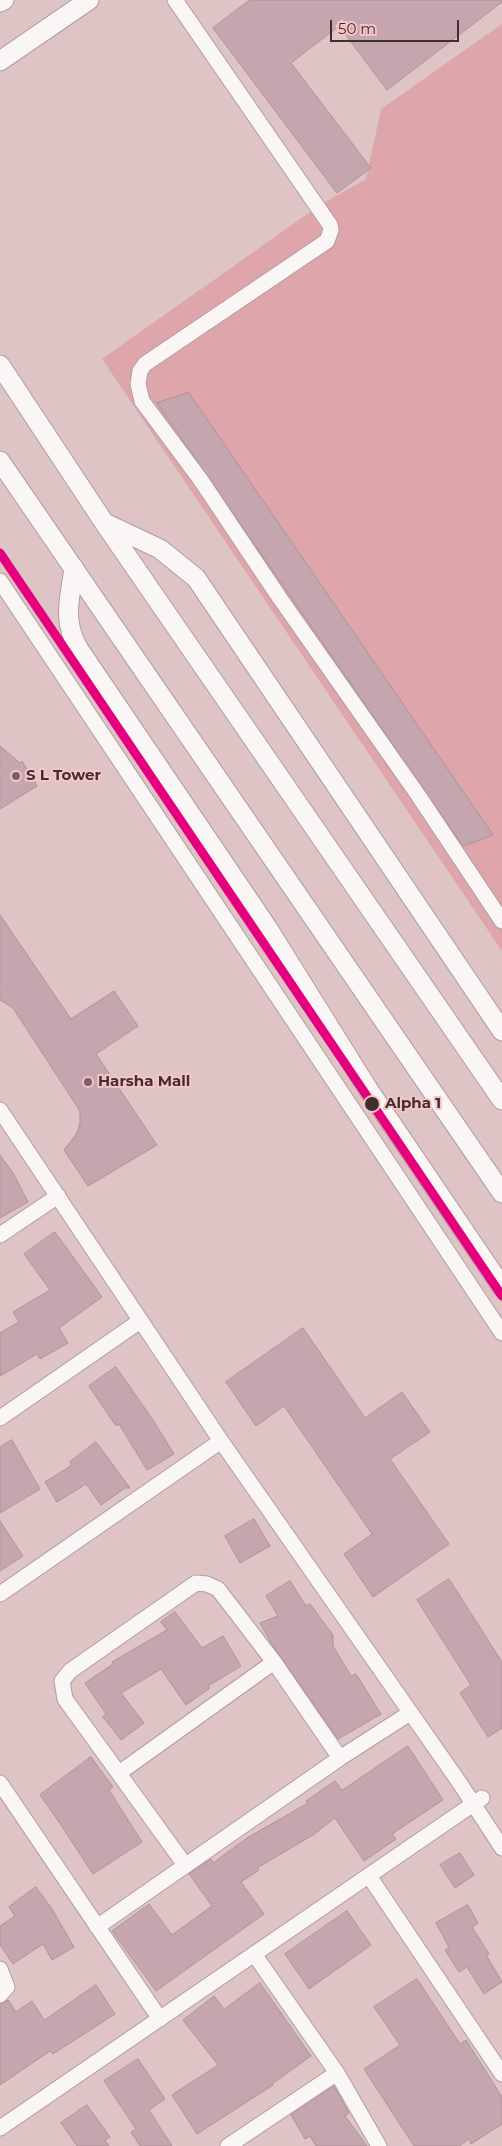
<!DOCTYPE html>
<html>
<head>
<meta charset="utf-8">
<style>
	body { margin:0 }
	#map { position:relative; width:502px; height:2146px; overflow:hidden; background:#dec4c5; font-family:Montserrat,sans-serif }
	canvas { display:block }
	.scale { position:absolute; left:330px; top:20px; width:129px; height:22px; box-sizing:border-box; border:2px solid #412e2f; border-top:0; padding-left:6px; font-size:15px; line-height:18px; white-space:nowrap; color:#412e2f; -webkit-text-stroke:4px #f5c5c8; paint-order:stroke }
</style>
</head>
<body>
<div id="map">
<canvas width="502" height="2146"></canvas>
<div class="scale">50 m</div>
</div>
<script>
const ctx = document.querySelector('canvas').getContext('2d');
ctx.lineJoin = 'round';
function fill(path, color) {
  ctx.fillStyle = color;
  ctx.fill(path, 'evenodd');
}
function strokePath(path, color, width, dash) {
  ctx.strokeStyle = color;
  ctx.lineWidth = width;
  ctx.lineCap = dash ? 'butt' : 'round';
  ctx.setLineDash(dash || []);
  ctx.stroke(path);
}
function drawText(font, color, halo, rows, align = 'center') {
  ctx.font = font + ' Montserrat,sans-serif';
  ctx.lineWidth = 4;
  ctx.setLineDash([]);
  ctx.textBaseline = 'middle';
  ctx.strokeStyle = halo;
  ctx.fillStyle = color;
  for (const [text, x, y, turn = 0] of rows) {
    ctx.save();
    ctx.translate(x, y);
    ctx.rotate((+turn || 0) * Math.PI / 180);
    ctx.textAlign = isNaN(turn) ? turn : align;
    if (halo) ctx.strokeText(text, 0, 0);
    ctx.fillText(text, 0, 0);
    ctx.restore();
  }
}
fill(new Path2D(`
	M502 24V951L102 359 320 205 366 179 381 109Z`), '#dea6aa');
const building = new Path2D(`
	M250 0H502V2L387 90 339 26 291 63 371 168 337 193 213 28Z
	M189 393 493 835 463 846 157 403Z
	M0 746 20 763 22 761 37 786 0 809Z
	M0 915 71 1019 114 991 138 1026 96 1054 157 1145 88 1186 64 1150 77 1133 80 1123V1111L13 1008 0 1000Z
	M0 1155 13 1173 28 1202 0 1218Z
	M55 1232 102 1297 59 1328 68 1343 40 1359 37 1354 0 1376V1333L19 1322 13 1312 50 1290 24 1254Z
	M303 1328 365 1418 402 1392 430 1432 390 1459 449 1544 373 1597 344 1554 372 1534 284 1406 256 1426 226 1382Z
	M116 1367 153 1420 174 1454 147 1470 119 1424 116 1426 89 1386Z
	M12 1440 40 1489 0 1513V1447Z
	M96 1442 130 1488H125L101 1505 86 1484 57 1502 45 1482 72 1465 70 1462Z
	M254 1519 270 1546 240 1563 225 1536Z
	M0 1521 23 1556 0 1571Z
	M449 1579 502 1662V1728L488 1737 460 1693 471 1685 417 1600Z
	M290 1581 306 1606 310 1604 333 1635V1646L351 1676 356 1674 381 1714 338 1739 271 1643 260 1623 278 1616 266 1596Z
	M175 1612 202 1648 223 1636 241 1666 208 1686 210 1688 186 1705 161 1669 121 1693 144 1723 121 1740 103 1717 106 1714 85 1683 113 1664 112 1662 167 1630 161 1622Z
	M408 1746 443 1800 392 1834 396 1839 364 1861 335 1818 313 1835 257 1868 259 1870 241 1882 264 1914 156 1991 112 1931 149 1904 172 1935 212 1906 189 1874 211 1859 213 1863 247 1838 308 1803 306 1801 335 1781 342 1790Z
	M91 1757 113 1787 109 1790 142 1842 93 1874 59 1822 40 1795Z
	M460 1853 474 1875 455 1888 440 1865Z
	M36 1887 52 1909 74 1947 52 1960 43 1944 13 1964 0 1945V1926L15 1916 9 1907Z
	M468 1905 478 1923 472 1927 489 1954 486 1955 502 1982 484 1994 467 1967 459 1972 445 1950 449 1947 436 1923Z
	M347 1911 371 1945 309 1989 285 1954Z
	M417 1979 460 2044 466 2040 502 2097V2124L471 2144 469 2139 459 2146H414L364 2069 400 2045 374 2007Z
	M260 1983 311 2056 272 2084 273 2085 197 2134 172 2095 218 2065 183 2020 214 1996 224 2009Z
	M96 1985 115 2014 53 2054 50 2051 0 2085V2004L8 2000 16 2012 32 2001 44 2020Z
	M138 2059 165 2099 149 2110 172 2146H140L131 2132 136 2129 104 2081Z
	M334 2086 349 2113 345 2116 367 2146H316L310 2136 305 2139 291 2115Z
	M87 2105 110 2137 105 2140 109 2146H77L61 2123Z`);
fill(building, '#c5a5ae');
strokePath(building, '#a89598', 1);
const minor = new Path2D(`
	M175 0 330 225 331 230 327 241 145 364 140 371 138 384 142 401 200 479 279 597 418 795 502 921
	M0 581 502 1333
	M0 1110 221 1441 459 1782 502 1848
	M0 1235 58 1196
	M0 1418 140 1321
	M0 1594 221 1441
	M119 1773 274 1662
	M0 1783 160 2019
	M185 1865 65 1699 62 1681 70 1671 196 1583 207 1584 218 1589 274 1662 340 1758
	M369 1876 502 2074
	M97 1927 340 1758 410 1713
	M254 1954 337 2073 379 2146
	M0 1969 7 1987 0 1995
	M0 2128 482 1798
	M228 2146 337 2073`);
const tertiary = new Path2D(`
	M0 2 4 0
	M0 61 89 0
	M0 365 105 524 502 1100
	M0 461 502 1193
	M107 524 160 549 196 578 502 1031
	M74 568C70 599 62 618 78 648L267 927 368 1089 502 1287`);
strokePath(minor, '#b19d9e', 17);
strokePath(tertiary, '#b19d9e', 21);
strokePath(minor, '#faf6f6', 15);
strokePath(tertiary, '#faf6f6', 19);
strokePath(new Path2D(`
	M0 553 502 1296`), '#e5007d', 9);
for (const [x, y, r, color] of [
	[16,776,5,"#786264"],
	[88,1082,5,"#786264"],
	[372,1104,8,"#412e2f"]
]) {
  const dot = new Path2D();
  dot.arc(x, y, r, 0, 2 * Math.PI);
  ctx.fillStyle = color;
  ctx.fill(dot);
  strokePath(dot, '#f5c5c8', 2);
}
drawText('bold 15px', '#412e2f', '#f5c5c8', [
	["S L Tower",26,776],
	["Harsha Mall",98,1082]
], 'left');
drawText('bold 15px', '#412e2f', '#f5c5c8', [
	["Alpha 1",385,1104]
], 'left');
</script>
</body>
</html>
